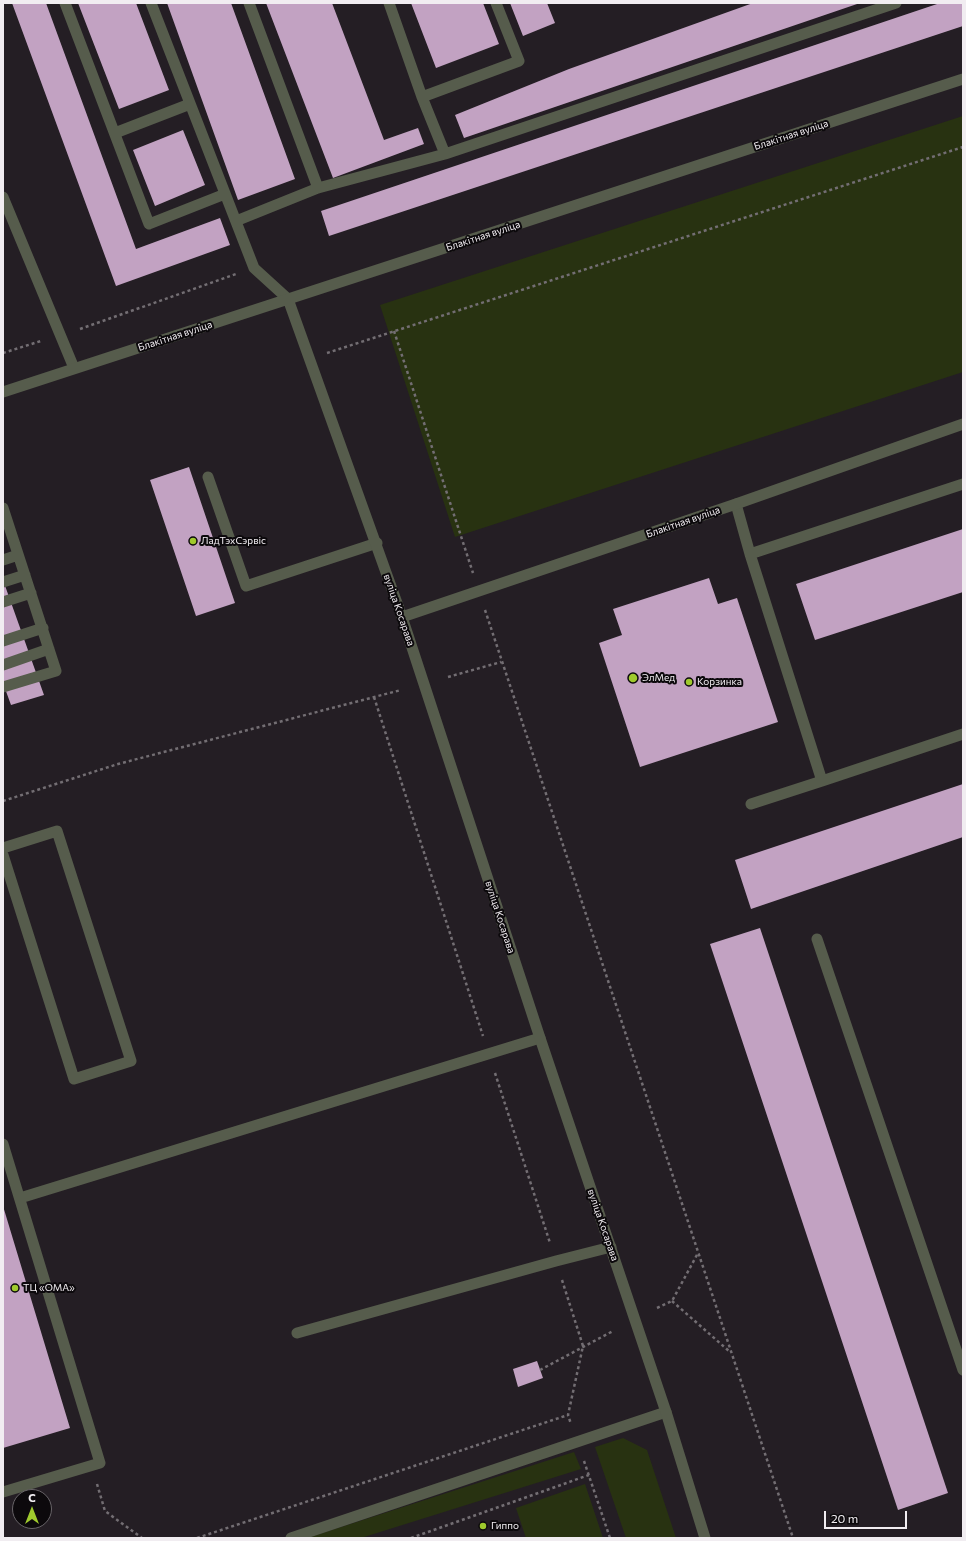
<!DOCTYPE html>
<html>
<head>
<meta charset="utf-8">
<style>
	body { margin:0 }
	#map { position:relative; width:966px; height:1541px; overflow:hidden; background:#241e24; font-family:Commissioner,sans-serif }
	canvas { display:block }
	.frame { position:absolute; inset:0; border:4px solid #f1edf1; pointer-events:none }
	.north { position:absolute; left:12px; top:1489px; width:40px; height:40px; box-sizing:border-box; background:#0c090c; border:1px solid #686468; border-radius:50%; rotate:0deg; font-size:11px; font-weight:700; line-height:16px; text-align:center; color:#f1edf1 }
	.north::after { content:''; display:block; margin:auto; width:14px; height:18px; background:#9fca2d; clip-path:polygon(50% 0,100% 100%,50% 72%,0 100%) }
	.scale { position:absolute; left:824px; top:1511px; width:83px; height:18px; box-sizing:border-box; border:2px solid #f1edf1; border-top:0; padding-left:5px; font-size:12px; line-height:14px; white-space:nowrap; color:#f1edf1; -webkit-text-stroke:3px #0c090c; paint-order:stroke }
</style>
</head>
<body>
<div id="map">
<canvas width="966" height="1541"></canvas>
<div class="frame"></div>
<div class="north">С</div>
<div class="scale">20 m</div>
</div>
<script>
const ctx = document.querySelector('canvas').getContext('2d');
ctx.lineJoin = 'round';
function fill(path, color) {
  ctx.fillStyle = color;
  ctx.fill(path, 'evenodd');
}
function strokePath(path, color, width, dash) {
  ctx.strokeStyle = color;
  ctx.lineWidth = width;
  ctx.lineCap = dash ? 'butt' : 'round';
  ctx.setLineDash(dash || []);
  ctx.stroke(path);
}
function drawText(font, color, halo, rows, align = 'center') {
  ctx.font = font + ' Commissioner,sans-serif';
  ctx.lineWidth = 4;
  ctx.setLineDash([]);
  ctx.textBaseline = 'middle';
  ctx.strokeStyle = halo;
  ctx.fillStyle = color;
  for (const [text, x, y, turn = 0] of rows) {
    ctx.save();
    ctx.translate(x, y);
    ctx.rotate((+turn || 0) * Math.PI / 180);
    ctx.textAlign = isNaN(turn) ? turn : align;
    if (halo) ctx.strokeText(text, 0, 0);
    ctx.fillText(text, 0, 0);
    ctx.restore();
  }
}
fill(new Path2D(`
	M963 116V372L455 537 380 305Z
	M623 1438 647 1450 676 1538H626L595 1447Z
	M574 1452 581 1469 361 1538H307Z
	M585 1484 603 1538H526L516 1508Z`), '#283211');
fill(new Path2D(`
	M12 3H46L136 249 220 218 230 245 116 286Z
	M78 3H136L169 90 119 109Z
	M167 3H231L295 179 238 200Z
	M266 3H332L384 140 418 128 424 144 333 178Z
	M411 3H483L499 44 436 68Z
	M510 3H547L555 23 523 36Z
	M753 3H860L464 138 455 115 569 69Z
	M940 3H963V26L329 236 321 211Z
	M183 130 205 185 155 206 133 150Z
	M189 467 235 603 196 616 150 480Z
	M963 529V592L815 640 796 584Z
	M709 578 718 604 737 598 778 722 640 767 599 643 622 635 613 609Z
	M3 580 44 695 11 705 3 683Z
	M963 784V837L751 909 735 860Z
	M760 928 948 1493 898 1510 710 944Z
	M3 1206 70 1428 3 1448Z
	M537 1361 543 1378 518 1387 513 1369Z`), '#c2a2c2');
strokePath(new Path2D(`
	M80 329 236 274
	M394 331 473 573
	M3 353 41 341
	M327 353 963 147
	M485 610 793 1538
	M448 677 501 662
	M374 697 483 1036
	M3 801 118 764 401 690
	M495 1073 550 1243
	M562 1280 583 1346 568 1415 571 1424
	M672 1301 730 1352
	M657 1308 672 1301 698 1253
	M540 1370 613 1331
	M584 1461 610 1538
	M97 1484 105 1511 142 1538
	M197 1538 568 1415
	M411 1538 589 1475`), '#736e73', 2.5, [3, 3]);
strokePath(new Path2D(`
	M65 3 149 224 225 194
	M151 3 254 268 288 299
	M249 3 318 188
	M389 3 422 97 445 154
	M422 97 519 61 496 3
	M115 133 190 104
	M3 197 74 368
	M236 221 318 188 445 154 896 3
	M208 477 246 586 377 543
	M736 504 750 554 963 484
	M3 508 56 671 3 687
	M750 554 822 781 963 734
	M3 560 18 555
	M3 582 25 575
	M3 602 31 593
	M3 641 43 628
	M3 665 49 649
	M751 804 822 781
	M3 848 57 831 131 1061 74 1079 3 855
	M817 939 963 1370
	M3 1144 100 1463 3 1492
	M20 1198 540 1038
	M297 1333 556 1261 611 1247
	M291 1538 666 1412`), '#565c4c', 11);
strokePath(new Path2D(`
	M288 299 402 617 540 1038 666 1412 705 1538
	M3 392 963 79
	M402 617 736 504 963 424`), '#565c4c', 11);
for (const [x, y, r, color] of [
	[193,541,4,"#9fca2d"],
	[633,678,5,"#9fca2d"],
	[689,682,4,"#9fca2d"],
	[15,1288,4,"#9fca2d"],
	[483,1526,4,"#9fca2d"]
]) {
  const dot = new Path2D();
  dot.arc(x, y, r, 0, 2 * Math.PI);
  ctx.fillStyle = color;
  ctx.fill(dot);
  strokePath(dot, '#0c090c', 1.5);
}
drawText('10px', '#f1edf1', '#0c090c', [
	["Блакітная вуліца",791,135,-18],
	["Блакітная вуліца",483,236,-18],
	["Блакітная вуліца",175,336,-18],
	["Блакітная вуліца",683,522,-19],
	["вуліца Косарава",399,610,71],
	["вуліца Косарава",500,917,72],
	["вуліца Косарава",603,1225,71]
]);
drawText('10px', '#f1edf1', '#0c090c', [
	["ЛадТэхСэрвіс",201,541],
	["ЭлМед",642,678],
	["Корзинка",697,682],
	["ТЦ «ОМА»",23,1288],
	["Гиппо",491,1526]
], 'left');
</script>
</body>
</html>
